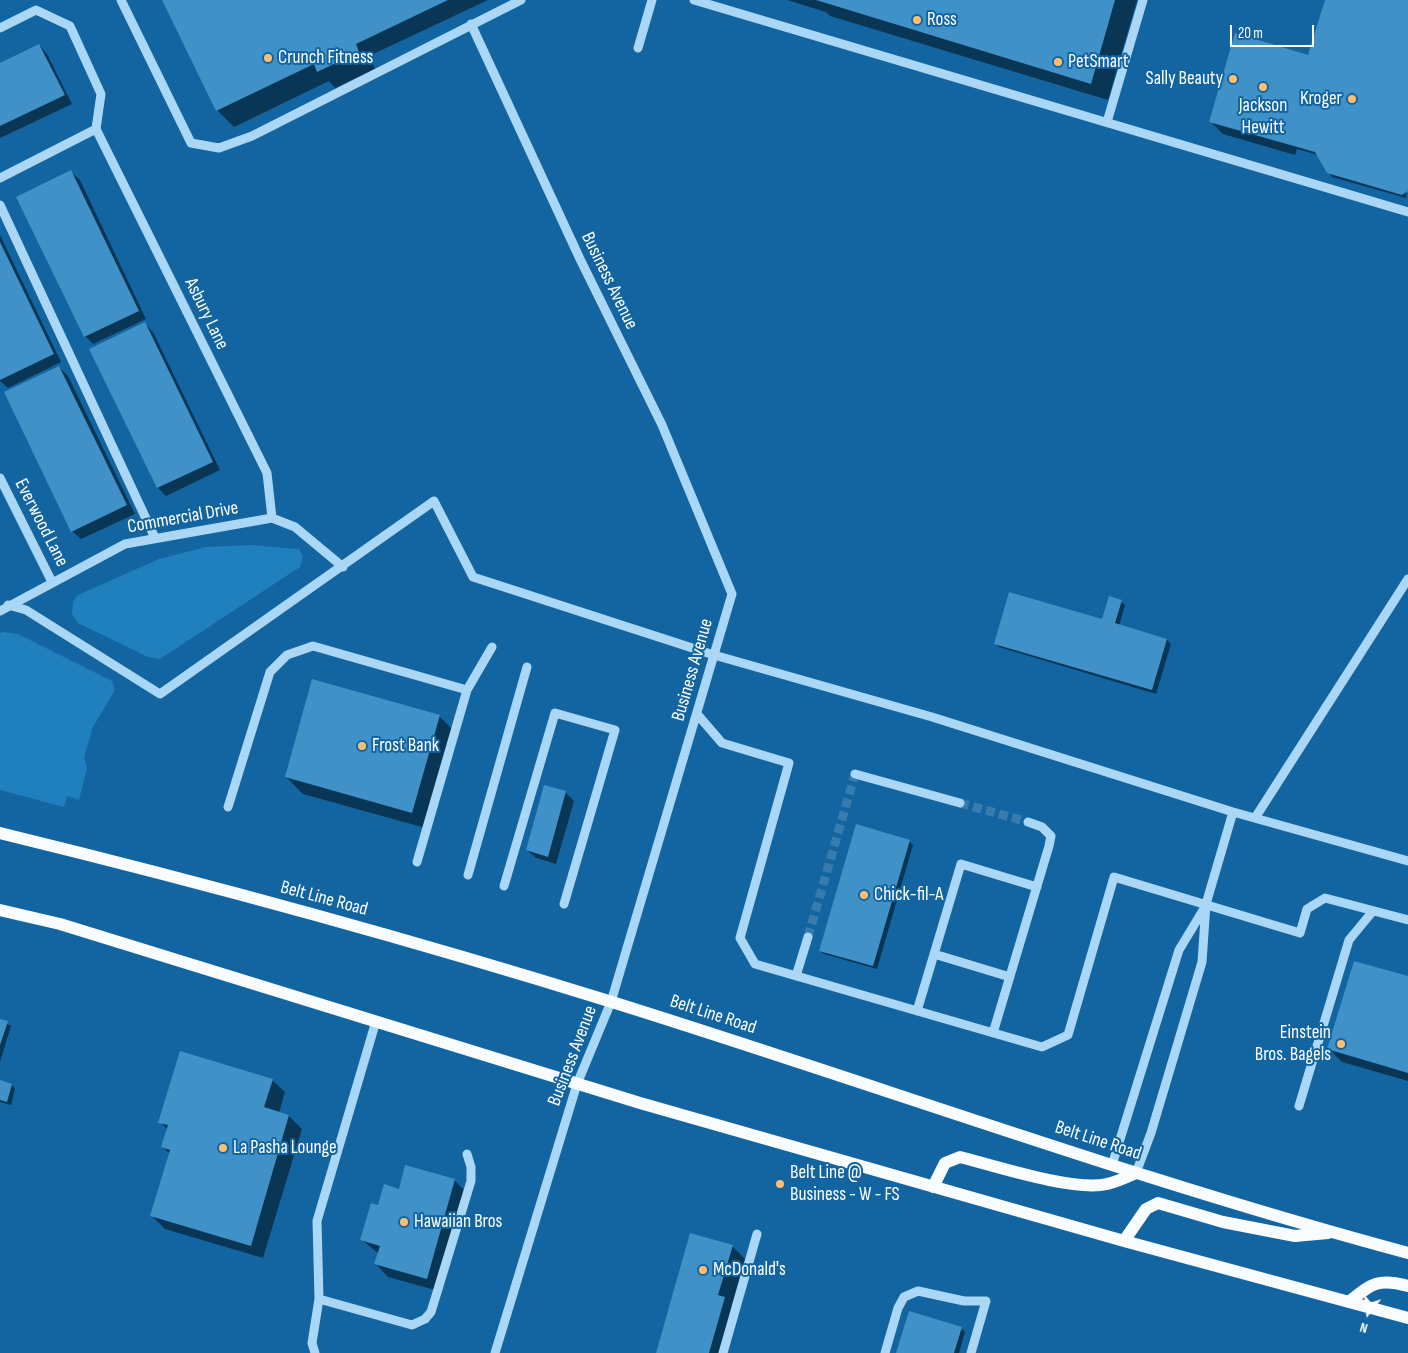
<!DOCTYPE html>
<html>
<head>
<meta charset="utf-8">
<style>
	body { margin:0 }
	#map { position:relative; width:1408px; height:1353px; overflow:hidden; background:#1265a0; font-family:"Sofia Sans Condensed",sans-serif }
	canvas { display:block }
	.north { position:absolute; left:1343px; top:1288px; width:50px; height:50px; -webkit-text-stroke:4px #1265a0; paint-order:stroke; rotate:196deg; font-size:14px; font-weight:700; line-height:20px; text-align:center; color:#fff }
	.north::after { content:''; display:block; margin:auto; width:18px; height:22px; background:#fff; clip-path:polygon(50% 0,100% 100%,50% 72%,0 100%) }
	.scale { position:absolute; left:1230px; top:25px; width:84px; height:22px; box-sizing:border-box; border:2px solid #fff; border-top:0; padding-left:6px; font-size:15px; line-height:18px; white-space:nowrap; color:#fff; -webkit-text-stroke:4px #1265a0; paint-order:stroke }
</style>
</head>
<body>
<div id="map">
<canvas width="1408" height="1353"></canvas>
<div class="north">N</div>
<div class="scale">20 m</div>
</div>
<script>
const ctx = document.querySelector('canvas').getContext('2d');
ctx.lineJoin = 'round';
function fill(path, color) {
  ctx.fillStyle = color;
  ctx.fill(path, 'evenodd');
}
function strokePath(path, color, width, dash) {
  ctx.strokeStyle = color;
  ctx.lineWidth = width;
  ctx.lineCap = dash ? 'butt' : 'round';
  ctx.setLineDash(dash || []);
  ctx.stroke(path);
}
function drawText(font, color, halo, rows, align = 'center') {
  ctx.font = font + ' "Sofia Sans Condensed",sans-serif';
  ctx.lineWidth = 4;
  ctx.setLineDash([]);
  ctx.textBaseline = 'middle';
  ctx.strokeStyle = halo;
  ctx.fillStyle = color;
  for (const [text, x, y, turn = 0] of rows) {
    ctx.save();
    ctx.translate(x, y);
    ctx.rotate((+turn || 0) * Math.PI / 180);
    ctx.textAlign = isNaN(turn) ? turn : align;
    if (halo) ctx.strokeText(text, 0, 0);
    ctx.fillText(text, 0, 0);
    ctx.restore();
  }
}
fill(new Path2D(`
	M251 545 299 549 303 557 300 567 160 659 148 657 78 623 72 614 73 601 78 595 159 559 206 547Z
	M3 632 18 634 112 681 115 690 93 727 84 757 87 769 79 800 67 796 64 807 0 790V633Z`), '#207fbd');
fill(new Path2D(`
	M163 0H488L369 56 375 69 335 88 329 81 234 127 217 110Z
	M787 0H1137L1108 100 830 16 826 12Z
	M1326 0H1408L1406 198 1332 177 1318 155 1297 149 1295 155 1223 134 1211 122 1308 56Z
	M39 45 47 54 72 104 0 138V64Z
	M71 172 80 180 146 319 93 344 85 336Z
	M0 235 61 362 8 388 0 381Z
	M144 323 153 332 220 470 166 496 158 488Z
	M59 367 68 376 135 514 81 539 72 531Z
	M1121 601 1125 605 1119 626 1167 640 1171 644 1156 694 999 647 995 643 1103 621Z
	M439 716 456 733 429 829 303 794 286 777Z
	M545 787 566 793 574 801 556 864 536 858 527 850Z
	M909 841 913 845 877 969 824 954 820 951Z
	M1408 978V1081L1342 1062 1329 1049Z
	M0 1020 11 1026 0 1062Z
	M272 1080 285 1092 279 1113 289 1116 302 1129 263 1258 165 1229 152 1216 170 1154 163 1147 168 1130 160 1122Z
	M0 1081 12 1085 15 1089 11 1105 0 1102Z
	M454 1180 467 1193 439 1291 388 1277 376 1264 379 1254 362 1240 379 1206 400 1190Z
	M732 1246 745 1259 732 1305 737 1311 725 1353H658Z
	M961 1328 965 1332 959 1353H898Z`), '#0007');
fill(new Path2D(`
	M162 0H448L356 44 359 52 317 72 314 64 216 111Z
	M816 0H1115L1091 84Z
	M1325 0H1408V191L1402 195 1327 173 1315 152 1209 122 1235 33 1308 55Z
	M39 44 65 95 0 126V63Z
	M71 170 139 311 84 337 16 197Z
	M0 242 54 354 0 380Z
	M145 322 213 462 157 488 89 349Z
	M59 366 127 505 71 532 4 392Z
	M1009 592 1102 619 1109 596 1122 600 1115 623 1167 639 1152 690 994 644Z
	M312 679 440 715 412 813 285 777Z
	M544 785 566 791 548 857 526 850Z
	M856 824 910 840 873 966 819 951Z
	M1354 961 1408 976V1073L1327 1049Z
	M0 1019 8 1021 0 1045Z
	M180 1051 273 1079 264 1107 289 1115 251 1246 150 1216 170 1150 161 1147 168 1125 158 1123Z
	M0 1080 12 1084 7 1102 0 1100Z
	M405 1165 455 1179 427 1279 374 1264 380 1246 360 1240 371 1203 378 1205 384 1184 399 1189Z
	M690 1233 733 1245 718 1295 725 1297 709 1353H656Z
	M909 1311 962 1327 954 1353H896Z`), '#3f91c8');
strokePath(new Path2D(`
	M960 803 1028 822
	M808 937 855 774`), '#367cae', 9, [9, 4.5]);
strokePath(new Path2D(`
	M121 0 191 143 219 148 252 136 521 0
	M694 0 1408 212
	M471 24 580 259 662 425 732 594 611 1002 577 1084 495 1353
	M0 28 36 10 70 26 101 94 96 129 0 178
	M638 48 652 0
	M1107 122 1143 0
	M96 129 267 473 272 518
	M0 205 155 538
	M0 478 52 582
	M8 605 26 610 160 694 434 501 473 577 714 655 932 717 1233 812 1408 861
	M0 611 125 544 272 518 295 527 343 567
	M467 690 492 647
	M697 714 722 743 789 763 740 938 755 964 1042 1047 1068 1035 1114 877 1300 933 1307 909 1325 898 1408 920
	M855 774 960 803
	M228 807 270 672 287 655 313 646 467 690 417 862
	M1255 818 1408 579
	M468 875 527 667
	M504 886 555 713 615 730 564 904
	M934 954 1010 977
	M796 976 808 937
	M917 1011 961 864 1037 887
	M993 1033 1049 846 1051 836 1042 827 1028 822
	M1299 1106 1349 940 1373 911
	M1112 1165 1179 950 1205 907
	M1136 1173 1151 1133 1202 962 1206 904 1233 812
	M319 1299 412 1325 425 1319 431 1312 471 1181V1167L467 1154
	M315 1353 312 1343 319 1299 317 1221 376 1021
	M723 1353 757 1234
	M885 1353 898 1308 904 1297 918 1291 964 1301H986L971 1353`), '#aad7f5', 9);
strokePath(new Path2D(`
	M0 833C205 883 410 939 612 1002 878 1085 1139 1181 1408 1253
	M0 910 60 924 640 1103 1124 1241 1408 1318
	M933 1187 945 1163 960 1157C995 1166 1075 1192 1107 1184 1117 1182 1127 1177 1136 1173
	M1124 1241 1146 1209 1158 1203 1223 1222 1295 1236 1328 1233
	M1350 1301C1372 1283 1379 1278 1408 1286`), '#f8fcff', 12);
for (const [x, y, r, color] of [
	[917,20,5,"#ffbf6e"],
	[268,58,5,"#ffbf6e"],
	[1058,62,5,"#ffbf6e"],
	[1233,79,5,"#ffbf6e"],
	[1263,87,5,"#ffbf6e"],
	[1352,99,5,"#ffbf6e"],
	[362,746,5,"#ffbf6e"],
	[864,895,5,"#ffbf6e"],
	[1341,1044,5,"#ffbf6e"],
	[223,1148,5,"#ffbf6e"],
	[780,1184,5,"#ffbf6e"],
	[404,1222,5,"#ffbf6e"],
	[703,1270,5,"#ffbf6e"]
]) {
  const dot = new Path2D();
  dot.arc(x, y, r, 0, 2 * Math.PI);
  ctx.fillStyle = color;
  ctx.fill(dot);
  strokePath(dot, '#1265a0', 2);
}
drawText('19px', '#fff', '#1265a0', [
	["Ross",927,20],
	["Crunch Fitness",278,58],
	["PetSmart",1068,62],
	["Sally Beauty",1223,79,"right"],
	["Kroger",1342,99,"right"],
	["Jackson",1263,106,"center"],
	["Hewitt",1263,128,"center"],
	["Frost Bank",372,746],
	["Chick-fil-A",874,895],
	["Einstein",1331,1033,"right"],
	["Bros. Bagels",1331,1055,"right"],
	["La Pasha Lounge",233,1148],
	["Belt Line @",790,1173],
	["Business - W - FS",790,1195],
	["Hawaiian Bros",414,1222],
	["McDonald's",713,1270]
], 'left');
drawText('19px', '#fff', '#1265a0', [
	["Business Avenue",609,281,64],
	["Asbury Lane",206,314,64],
	["Commercial Drive",183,518,-10],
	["Everwood Lane",41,523,63],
	["Business Avenue",693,670,-74],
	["Belt Line Road",324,899,15],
	["Belt Line Road",713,1015,18],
	["Business Avenue",573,1056,-69],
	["Belt Line Road",1098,1141,18]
]);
</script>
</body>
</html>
